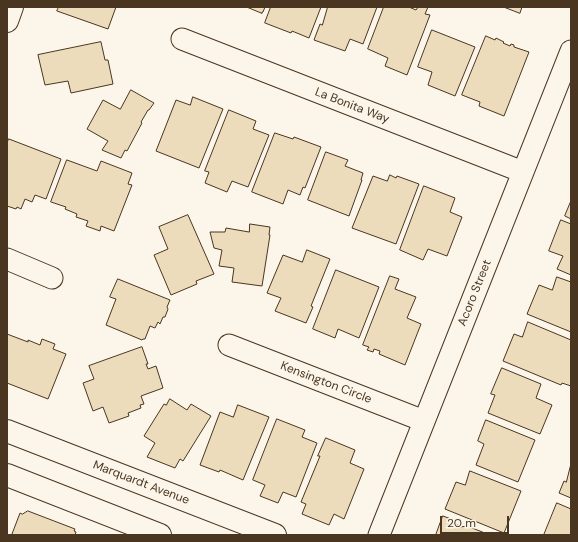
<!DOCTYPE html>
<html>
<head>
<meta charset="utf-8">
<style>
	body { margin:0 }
	#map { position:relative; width:578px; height:542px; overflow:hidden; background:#fbf6e9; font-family:"DM Sans",sans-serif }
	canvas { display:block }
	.frame { position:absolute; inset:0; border:8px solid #4a3520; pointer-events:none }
	.scale { position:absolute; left:440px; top:516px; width:69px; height:18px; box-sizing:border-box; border:2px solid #4a3520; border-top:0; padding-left:5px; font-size:12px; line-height:14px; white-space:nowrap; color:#4a3520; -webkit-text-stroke:3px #fbf6e9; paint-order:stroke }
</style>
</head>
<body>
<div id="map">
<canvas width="578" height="542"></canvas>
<div class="frame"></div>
<div class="scale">20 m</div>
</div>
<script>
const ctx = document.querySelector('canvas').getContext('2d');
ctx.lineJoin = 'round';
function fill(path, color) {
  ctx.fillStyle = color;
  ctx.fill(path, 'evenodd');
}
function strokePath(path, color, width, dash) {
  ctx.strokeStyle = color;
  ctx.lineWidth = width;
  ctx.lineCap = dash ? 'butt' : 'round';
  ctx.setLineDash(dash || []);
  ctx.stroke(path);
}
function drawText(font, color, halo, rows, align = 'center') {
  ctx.font = font + ' "DM Sans",sans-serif';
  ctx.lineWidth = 3;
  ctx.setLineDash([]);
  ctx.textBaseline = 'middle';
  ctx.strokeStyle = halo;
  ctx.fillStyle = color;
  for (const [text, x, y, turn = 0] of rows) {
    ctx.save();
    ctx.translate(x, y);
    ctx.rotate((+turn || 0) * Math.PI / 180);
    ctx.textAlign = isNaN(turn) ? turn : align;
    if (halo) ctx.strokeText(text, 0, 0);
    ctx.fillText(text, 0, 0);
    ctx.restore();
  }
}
const building = new Path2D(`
	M59 7H116L108 29 57 11Z
	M247 7H265L263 12H262V13Z
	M271 7H321L309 38 292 31 291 33 265 23Z
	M328 7H377L363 44 350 39 345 51 314 40 320 24 322 25Z
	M384 7H409L416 10 418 7H428L425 14 430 15 407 75 385 66 388 58 368 49Z
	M504 7H522L520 13Z
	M432 30 475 47 455 96 428 85 432 72 418 67Z
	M486 36 495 40 496 38 504 42 503 43 510 46 511 44 514 45V47L529 52 504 116 479 106 480 102 462 95Z
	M101 42 105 60H108L113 84 71 93 68 81 45 85 38 55Z
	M131 90 154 103 149 110H148L141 122 142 123 127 151 125 150 121 158 102 150 108 141 87 129 103 100 120 109Z
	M193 97 223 109 199 168 156 151 176 100 190 105Z
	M229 110 256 121 253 129 269 135 248 187 232 181 227 192 205 183 209 172 205 171Z
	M275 133 293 139 294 137 321 147 305 188 303 187 300 195 288 190 283 204 252 192Z
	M9 139 61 159 46 199 35 195 32 202 25 199 21 209 17 207 16 209 7 206V143Z
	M326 152 348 160 345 166 363 173 361 180H362L349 216 308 200Z
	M67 160 97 171 101 161 132 173 128 184 132 185 114 231 101 226 100 231 86 226 88 221 76 217 77 214 65 209 66 207 51 202Z
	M390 175 396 178 397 176 419 184 396 244 352 228 373 176 387 181Z
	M424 186 455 198 450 212 462 217 447 256 428 249 423 260 400 250Z
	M571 201V219L565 216Z
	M188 215 214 274 196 281 197 284 171 295 154 255 168 249 159 227Z
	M561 220 571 224V275L557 269 563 256 549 251Z
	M250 224 270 227 269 235H270L262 286 232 282 234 268 219 266 222 250 214 248 210 232H225L226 228 249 232Z
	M307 250 330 259 311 306 313 307 306 323 275 311 281 298 267 293 283 255 302 262Z
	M336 270 379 287 359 338 338 329 335 338 313 329Z
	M390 276 399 279 395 289 416 297 407 318 421 324 405 365 379 354 380 351 374 349 373 352 367 350 369 347 363 345Z
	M557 277 571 282V332L527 314 539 285 552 290Z
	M118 279 170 300 167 307 168 309 165 317H163L160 324 158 322 155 328 150 326 145 339H143L142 340 106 325 116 299 110 297Z
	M528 322 571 340V386L562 383 561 385 503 361 514 334 522 337Z
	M7 334 28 342V340L40 345 42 339 55 344 53 349 66 354 48 399 7 383Z
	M142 347 148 364H146L148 369 156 366 163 388 141 396 144 404 140 405 141 408 128 413 129 416 109 423 103 407 93 411 83 383 94 379 89 366Z
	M502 368 541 384 536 398 552 405 540 434 488 413 495 395 491 394Z
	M170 399 187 410 191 404 211 416 183 461 180 459 175 468 147 457 155 443 144 436 164 404 166 405Z
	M238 405 269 417 243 480 220 470 219 472 200 465 220 412 233 417Z
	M277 419 305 430 302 437 317 443 296 497 283 492 278 503 260 496 265 485 253 480Z
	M486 420 535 440 518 482 476 465 484 444 478 441Z
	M326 438 355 450 350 463 364 469 344 519 334 514 329 525 302 514 306 504 301 502 320 456H318Z
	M571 464V498L559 493 564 481 566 482Z
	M470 471 521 491 504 533 445 509 456 482 465 485Z
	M557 503 571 509V535H544Z
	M28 511 75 529 74 531 76 532 75 535H14L12 534 20 513 22 514Z
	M443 516 451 519 460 527 467 526 490 535H436Z`);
fill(building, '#ecdcbc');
strokePath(building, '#4a3520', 1);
const minor = new Path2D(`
	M182 39 523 172
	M7 259 52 278
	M229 345 424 421
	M379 535 571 51`);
const secondary = new Path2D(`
	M7 21 12 7
	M7 431 275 535
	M7 475 160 535`);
strokePath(minor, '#4a3520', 23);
strokePath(secondary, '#4a3520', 24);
strokePath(minor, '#fbf6e9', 21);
strokePath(secondary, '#fbf6e9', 22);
drawText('12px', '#4a3520', '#fbf6e9', [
	["La Bonita Way",352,106,21],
	["Acoro Street",475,293,-68],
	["Kensington Circle",326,383,21],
	["Marquardt Avenue",141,483,21]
]);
</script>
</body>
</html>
